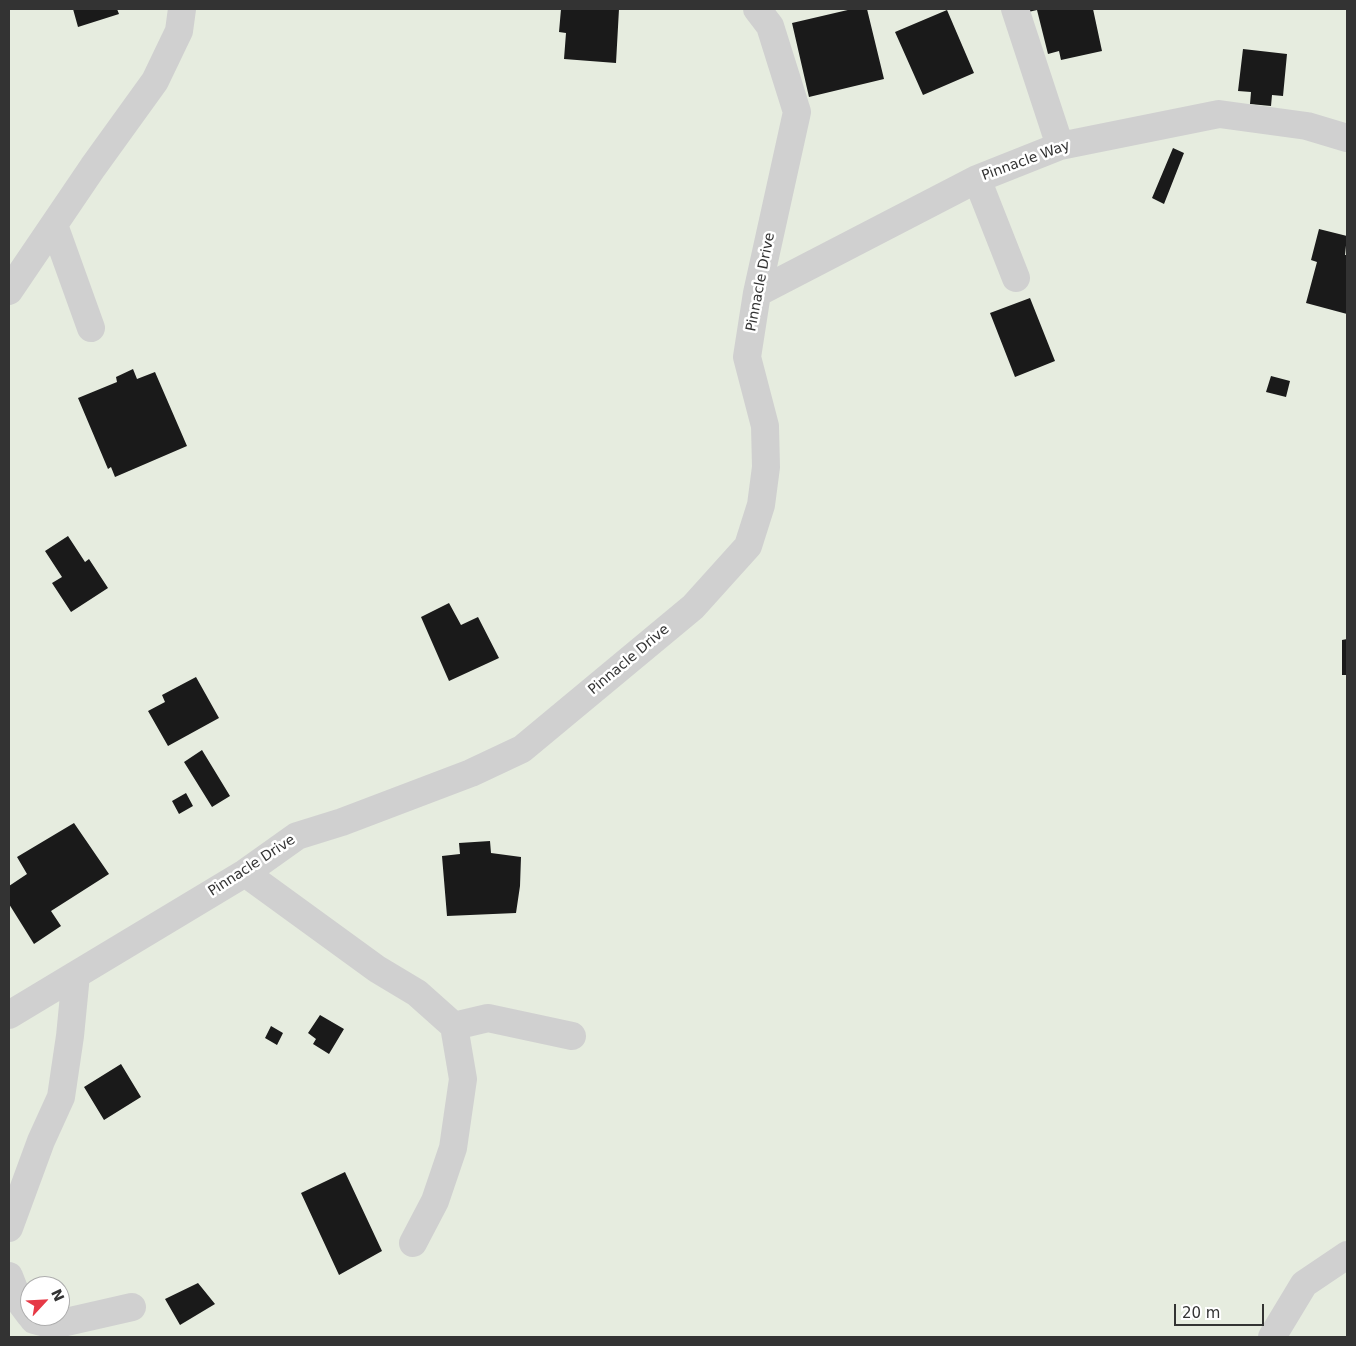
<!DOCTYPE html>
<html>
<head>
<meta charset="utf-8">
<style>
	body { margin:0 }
	#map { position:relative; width:1356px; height:1346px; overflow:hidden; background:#fff; font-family:"DejaVu Sans",sans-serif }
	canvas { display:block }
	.frame { position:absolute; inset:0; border:10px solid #333; pointer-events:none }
	.north { position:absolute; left:20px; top:1276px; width:50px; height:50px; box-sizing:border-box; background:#fff; border:1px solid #adadad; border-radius:50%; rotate:65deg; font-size:14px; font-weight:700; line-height:20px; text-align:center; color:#333 }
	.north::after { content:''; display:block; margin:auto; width:18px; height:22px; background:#e63946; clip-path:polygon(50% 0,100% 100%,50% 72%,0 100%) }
	.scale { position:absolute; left:1174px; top:1304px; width:90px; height:22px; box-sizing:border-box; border:2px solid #333; border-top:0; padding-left:6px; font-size:15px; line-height:18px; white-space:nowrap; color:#333; -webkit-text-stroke:4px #fff; paint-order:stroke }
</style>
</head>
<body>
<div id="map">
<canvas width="1356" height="1346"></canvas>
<div class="frame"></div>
<div class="north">N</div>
<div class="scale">20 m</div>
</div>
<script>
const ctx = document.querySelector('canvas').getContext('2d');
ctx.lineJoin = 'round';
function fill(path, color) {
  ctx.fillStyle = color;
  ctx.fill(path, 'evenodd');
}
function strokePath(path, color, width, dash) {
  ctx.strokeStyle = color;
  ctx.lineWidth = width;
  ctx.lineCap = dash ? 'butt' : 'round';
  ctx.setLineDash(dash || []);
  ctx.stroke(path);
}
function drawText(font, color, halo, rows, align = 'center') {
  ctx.font = font + ' "DejaVu Sans",sans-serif';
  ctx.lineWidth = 5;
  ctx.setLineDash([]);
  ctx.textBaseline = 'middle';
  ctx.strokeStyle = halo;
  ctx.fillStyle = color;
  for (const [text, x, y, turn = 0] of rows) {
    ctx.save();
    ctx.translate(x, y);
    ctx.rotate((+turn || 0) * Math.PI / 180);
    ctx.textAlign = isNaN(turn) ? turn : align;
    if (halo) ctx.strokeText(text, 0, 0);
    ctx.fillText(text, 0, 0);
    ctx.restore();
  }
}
fill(new Path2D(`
	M9 9H1347V1337H9ZM30 1286H60V1316H30Z`), '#e6ecdf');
fill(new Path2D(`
	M73 9H117L119 14 78 27Z
	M561 9H619L616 63 564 59 566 33 559 32Z
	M852 9H867L884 79 809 97 792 23Z
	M1023 9H1093L1102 51 1061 60 1059 51 1048 54 1037 10 1024 13Z
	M947 10 974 73 923 95 895 32Z
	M1243 49 1287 54 1283 96 1272 95 1271 106 1250 104 1251 92 1238 91Z
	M1173 148 1184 153 1164 204 1152 198Z
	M1319 229 1347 236 1345 255H1347V314L1306 303 1317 262 1311 260Z
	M1030 298 1055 361 1015 377 990 313Z
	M133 369 137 379 155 372 187 446 115 477 111 467 108 469 78 398 117 382 116 377Z
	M1271 376 1290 381 1286 397 1266 392Z
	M68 536 85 562 89 559 108 588 71 612 52 583 62 577 45 551Z
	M449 603 461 625 478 617 499 658 449 681 421 617Z
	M1347 639V675H1342V640Z
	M196 677 219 718 168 746 148 711 165 702 162 695Z
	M202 750 230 796 212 807 184 762Z
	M186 793 193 806 179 814 172 801Z
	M74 823 109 874 51 911 61 926 34 944 9 904V886L27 874 17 857Z
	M490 841 491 853 521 857 520 886 516 913 447 916 442 856 460 854 459 843Z
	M320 1015 344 1029 329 1054 313 1044 316 1039 308 1033Z
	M271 1026 283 1033 277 1045 265 1038Z
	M121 1064 141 1097 104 1120 84 1087Z
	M345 1172 382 1251 339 1275 301 1193Z
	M198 1283 215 1304 180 1325 165 1299Z`), '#1a1a1a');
strokePath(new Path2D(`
	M1015 9 1060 146
	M977 179 1016 278
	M54 225 91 328
	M9 291 93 167 155 81 179 31 182 9
	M757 293 977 179 1060 146 1219 114 1307 126 1347 138
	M245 873 377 969 417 993 454 1026 463 1079 453 1148 435 1201 413 1243
	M9 1015 245 873 297 836 342 822 471 773 522 749 693 607 748 546 761 505 766 467 765 426 747 357 757 293 797 112 770 26 757 9
	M454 1026 488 1018 572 1036
	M9 1228 41 1141 61 1097 70 1036 76 975
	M9 1276 18 1299 30 1315
	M31 1316 34 1320 53 1325 132 1307
	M1272 1337 1304 1284 1347 1255`), '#d0d0d0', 28);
drawText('14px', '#333', '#fff', [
	["Pinnacle Way",1026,161,-20],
	["Pinnacle Drive",761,282,-79],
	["Pinnacle Drive",629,660,-40],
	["Pinnacle Drive",252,866,-33]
]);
</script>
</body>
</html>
